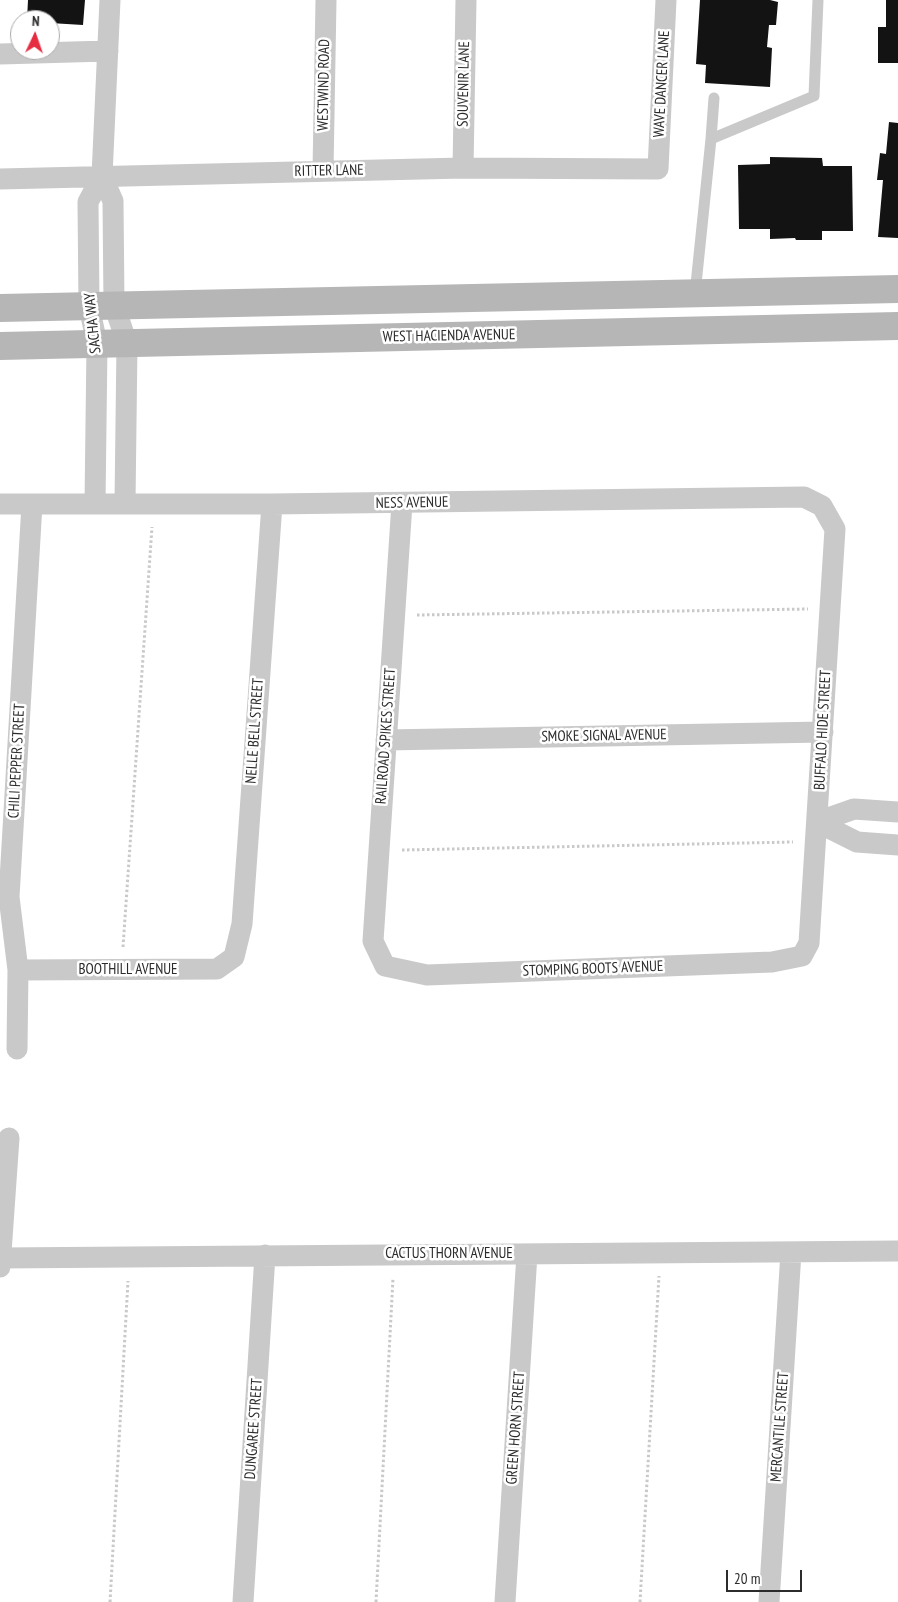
<!DOCTYPE html>
<html>
<head>
<meta charset="utf-8">
<style>
	body { margin:0 }
	#map { position:relative; width:898px; height:1602px; overflow:hidden; background:#fff; font-family:"PT Sans Narrow",sans-serif }
	canvas { display:block }
	.north { position:absolute; left:10px; top:10px; width:50px; height:50px; box-sizing:border-box; background:#fff; border:1px solid #ababab; border-radius:50%; rotate:3deg; font-size:14px; font-weight:700; line-height:20px; text-align:center; color:#2c2c2c }
	.north::after { content:''; display:block; margin:auto; width:18px; height:22px; background:#e62c41; clip-path:polygon(50% 0,100% 100%,50% 72%,0 100%) }
	.scale { position:absolute; left:726px; top:1570px; width:76px; height:22px; box-sizing:border-box; border:2px solid #2c2c2c; border-top:0; padding-left:6px; font-size:15px; line-height:18px; white-space:nowrap; color:#2c2c2c; -webkit-text-stroke:4px #fff; paint-order:stroke }
</style>
</head>
<body>
<div id="map">
<canvas width="898" height="1602"></canvas>
<div class="north">N</div>
<div class="scale">20 m</div>
</div>
<script>
const ctx = document.querySelector('canvas').getContext('2d');
ctx.lineJoin = 'round';
function fill(path, color) {
  ctx.fillStyle = color;
  ctx.fill(path, 'evenodd');
}
function strokePath(path, color, width, dash) {
  ctx.strokeStyle = color;
  ctx.lineWidth = width;
  ctx.lineCap = dash ? 'butt' : 'round';
  ctx.setLineDash(dash || []);
  ctx.stroke(path);
}
function drawText(font, color, halo, rows, align = 'center') {
  ctx.font = font + ' "PT Sans Narrow",sans-serif';
  ctx.lineWidth = 5;
  ctx.setLineDash([]);
  ctx.textBaseline = 'middle';
  ctx.strokeStyle = halo;
  ctx.fillStyle = color;
  for (const [text, x, y, turn = 0] of rows) {
    ctx.save();
    ctx.translate(x, y);
    ctx.rotate((+turn || 0) * Math.PI / 180);
    ctx.textAlign = isNaN(turn) ? turn : align;
    if (halo) ctx.strokeText(text, 0, 0);
    ctx.fillText(text, 0, 0);
    ctx.restore();
  }
}
fill(new Path2D(`
	M28 0H85L83 25 50 23V20H27Z
	M700 0H770L778 2 776 25H769L767 47 772 48 770 87 705 83 706 65 696 64Z
	M886 0H898V63H878V27H886Z
	M889 122 898 123V238L878 237 883 180H877L880 153 886 154Z
	M770 157 822 158 823 166H852L853 231H822V240H796L795 238 770 239V229H739L738 165 770 164Z`), '#131313');
strokePath(new Path2D(`
	M417 615 808 609
	M402 850 793 842
	M123 947 152 527
	M110 1602 128 1281
	M376 1602 393 1278
	M640 1602 659 1276`), '#c9c9c9', 3, [2.5, 2.5]);
strokePath(new Path2D(`
	M711 139 714 98
	M695 294 711 139 814 96 818 0`), '#c9c9c9', 11);
strokePath(new Path2D(`
	M0 54 108 51
	M463 168 466 0
	M323 171 326 0
	M102 176 113 201 114 305 127 343 125 503
	M0 179 463 168 658 169 666 0
	M0 504H272L804 497 822 506 835 529 809 943 802 956 772 962 427 975 385 966 373 941 402 503
	M95 504 97 344 89 306 88 202 102 176 110 0
	M386 740 823 732
	M817 822 857 842 898 845
	M817 822 854 809 898 812
	M18 970 217 969 234 957 242 924 272 504
	M17 1049 18 970 9 897 32 504
	M1 1258 898 1251
	M0 1267 9 1138
	M243 1602 265 1255
	M505 1602 527 1254
	M769 1602 791 1252`), '#c9c9c9', 21);
strokePath(new Path2D(`
	M0 308 898 289
	M0 346 898 326`), '#b6b6b6', 28);
drawText('15px', '#2c2c2c', '#fff', [
	["SOUVENIR LANE",464,84,-89],
	["WAVE DANCER LANE",662,84,-87],
	["WESTWIND ROAD",324,85,-89],
	["RITTER LANE",329,171,-1],
	["SACHA WAY",93,323,-96],
	["WEST HACIENDA AVENUE",449,336,-1],
	["NESS AVENUE",412,503,-1],
	["BUFFALO HIDE STREET",823,730,-87],
	["NELLE BELL STREET",255,731,-86],
	["RAILROAD SPIKES STREET",386,736,-86],
	["SMOKE SIGNAL AVENUE",604,736,-1],
	["CHILI PEPPER STREET",17,761,-87],
	["STOMPING BOOTS AVENUE",593,969,-2],
	["BOOTHILL AVENUE",128,970],
	["CACTUS THORN AVENUE",449,1254],
	["MERCANTILE STREET",780,1427,-86],
	["GREEN HORN STREET",516,1428,-86],
	["DUNGAREE STREET",254,1429,-86]
]);
</script>
</body>
</html>
